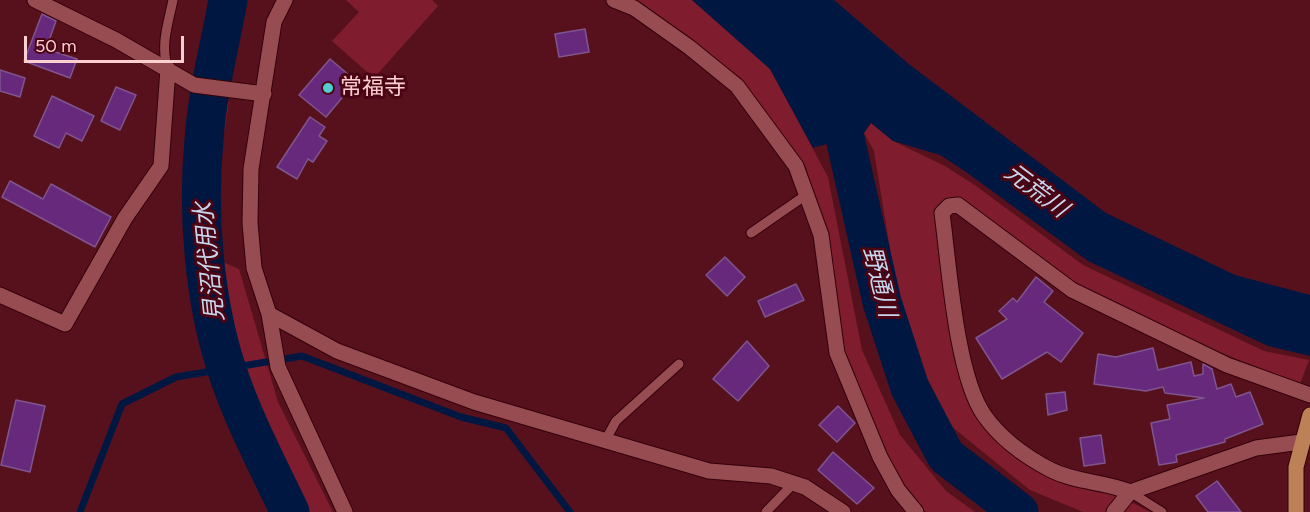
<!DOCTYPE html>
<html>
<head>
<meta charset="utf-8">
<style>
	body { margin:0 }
	#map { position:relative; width:1310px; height:512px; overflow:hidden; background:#57111d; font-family:Figtree,sans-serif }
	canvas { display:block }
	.scale { position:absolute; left:24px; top:36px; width:160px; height:27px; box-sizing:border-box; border:3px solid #fccfd1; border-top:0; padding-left:8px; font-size:18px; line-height:21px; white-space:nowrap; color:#fccfd1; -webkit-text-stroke:4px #4b0413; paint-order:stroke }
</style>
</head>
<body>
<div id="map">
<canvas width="1310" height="512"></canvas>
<div class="scale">50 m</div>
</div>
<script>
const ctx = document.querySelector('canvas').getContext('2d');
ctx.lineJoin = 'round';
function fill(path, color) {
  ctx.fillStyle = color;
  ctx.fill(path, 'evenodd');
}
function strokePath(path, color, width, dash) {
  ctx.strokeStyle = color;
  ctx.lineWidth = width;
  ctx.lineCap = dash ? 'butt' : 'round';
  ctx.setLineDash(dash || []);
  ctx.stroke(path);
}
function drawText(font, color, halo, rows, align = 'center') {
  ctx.font = font + ' Figtree,"Noto Sans JP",sans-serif';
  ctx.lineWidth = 6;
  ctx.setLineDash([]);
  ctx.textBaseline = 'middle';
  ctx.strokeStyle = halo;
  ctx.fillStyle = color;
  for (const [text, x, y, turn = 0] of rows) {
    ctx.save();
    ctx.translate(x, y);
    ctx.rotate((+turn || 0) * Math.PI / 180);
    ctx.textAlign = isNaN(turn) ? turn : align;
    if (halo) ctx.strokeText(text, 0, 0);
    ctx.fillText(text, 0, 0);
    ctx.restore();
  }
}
fill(new Path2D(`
	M346 0H432L438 6 374 78 332 41 359 12Z
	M627 0H692L770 69 828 177 862 350 900 435 946 491 975 512H926L892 470 843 351 827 234 806 168 741 78 641 6Z
	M220 101 229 102 219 163 223 262 239 269 278 402 333 512H306L243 383 227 321 211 209Z
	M871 123 893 141 945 166 976 186 1083 265 1264 351 1309 360 1300 384 1201 345 1081 288 944 203 960 371 1030 466 1068 485 1101 493H1114L1150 512H1083L1030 490 951 426 921 366 898 298 874 151 864 133Z`), '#7f1d2e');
fill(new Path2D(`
	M692 0H834L910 65 1106 213 1235 275 1310 295V356L1268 346 1088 261 966 172 940 155 893 141 871 123 864 133 813 148 770 69Z`), '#001841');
strokePath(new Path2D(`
	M80 512 122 404 176 377 302 356 461 417 506 428 570 512`), '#001841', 7);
strokePath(new Path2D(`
	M228 0C220 46 207 93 204 140 197 212 204 301 227 370 243 419 268 466 290 512
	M831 87 845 138 882 302 910 388 946 456 1019 512`), '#001841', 39);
const building = new Path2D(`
	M42 14 56 21 46 49 77 59 70 78 24 61Z
	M585 29 589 52 559 57 555 34Z
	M330 59 356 81 326 117 299 95Z
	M0 70 25 78 20 97 0 91Z
	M116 87 136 95 120 130 101 121Z
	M52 96 94 116 82 141 66 133 59 148 34 136Z
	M310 117 325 127 319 136 327 141 313 162 308 159 297 179 277 167Z
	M10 181 43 199 51 184 111 217 95 247 2 197Z
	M725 257 745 277 727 296 706 275Z
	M1036 277 1053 291 1044 302 1083 333 1061 362 1047 352 1002 379 976 338 1007 319 999 311 1013 298 1017 302Z
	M796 284 804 300 765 317 758 301Z
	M747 341 769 366 738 401 713 379Z
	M1153 348 1158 370 1191 362 1194 376 1203 374V364L1212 369 1217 389 1231 384 1236 397 1250 392 1263 424 1225 439V442L1176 455 1177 462 1159 465 1151 423 1170 419 1167 405 1204 398 1165 393 1163 387 1146 391 1094 384 1098 354 1116 357Z
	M1065 392 1067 410 1048 415 1046 394Z
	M16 400 45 406 30 472 1 465Z
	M838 406 855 423 837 442 819 425Z
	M1101 435 1105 463 1084 466 1080 438Z
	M833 452 874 488 857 504 818 470Z
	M1217 481 1241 512H1208L1196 496Z`);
fill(building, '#67297c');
strokePath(building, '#7f558f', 1.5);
const lane = new Path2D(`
	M168 69C160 46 168 24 173 0
	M751 233 806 195
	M605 441 616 421 679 364
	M1130 492 1162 512
	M766 512 794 483`);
const street = new Path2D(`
	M35 0 116 40 194 85 264 94
	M285 0 274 22 251 169 250 223 254 268 269 314 278 367 345 512
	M614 0 634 8 689 47 737 86 796 166 821 235 837 353 880 457 898 490 916 512
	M0 295 65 324 125 218 161 166 168 69
	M269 314 337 351 474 402 709 471 771 476 805 487 843 512
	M1130 492C1104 481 1077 483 1051 470 1026 457 1000 438 984 415 956 375 949 265 942 213L949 206 958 205 1072 290 1227 365 1310 395
	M1114 512 1130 492 1256 448 1301 442`);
const primary = new Path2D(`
	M1296 512V467L1310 415`);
strokePath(lane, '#33010a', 11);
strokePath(street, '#33010a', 17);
strokePath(primary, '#33010a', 17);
strokePath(lane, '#974c51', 9);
strokePath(street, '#974c51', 15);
strokePath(primary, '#bc8156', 15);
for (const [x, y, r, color] of [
	[328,88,6,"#52cdce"]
]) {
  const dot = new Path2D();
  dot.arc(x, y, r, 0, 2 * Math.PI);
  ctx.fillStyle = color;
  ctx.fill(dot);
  strokePath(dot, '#4b0413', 2);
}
drawText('22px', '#fccfd1', '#4b0413', [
	["常福寺",340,88]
], 'left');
drawText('italic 24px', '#c6d6ec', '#4b0413', [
	["元荒川",1036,191,37],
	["見沼代用水",210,262,-96],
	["野通川",879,282,76]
]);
</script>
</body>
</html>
